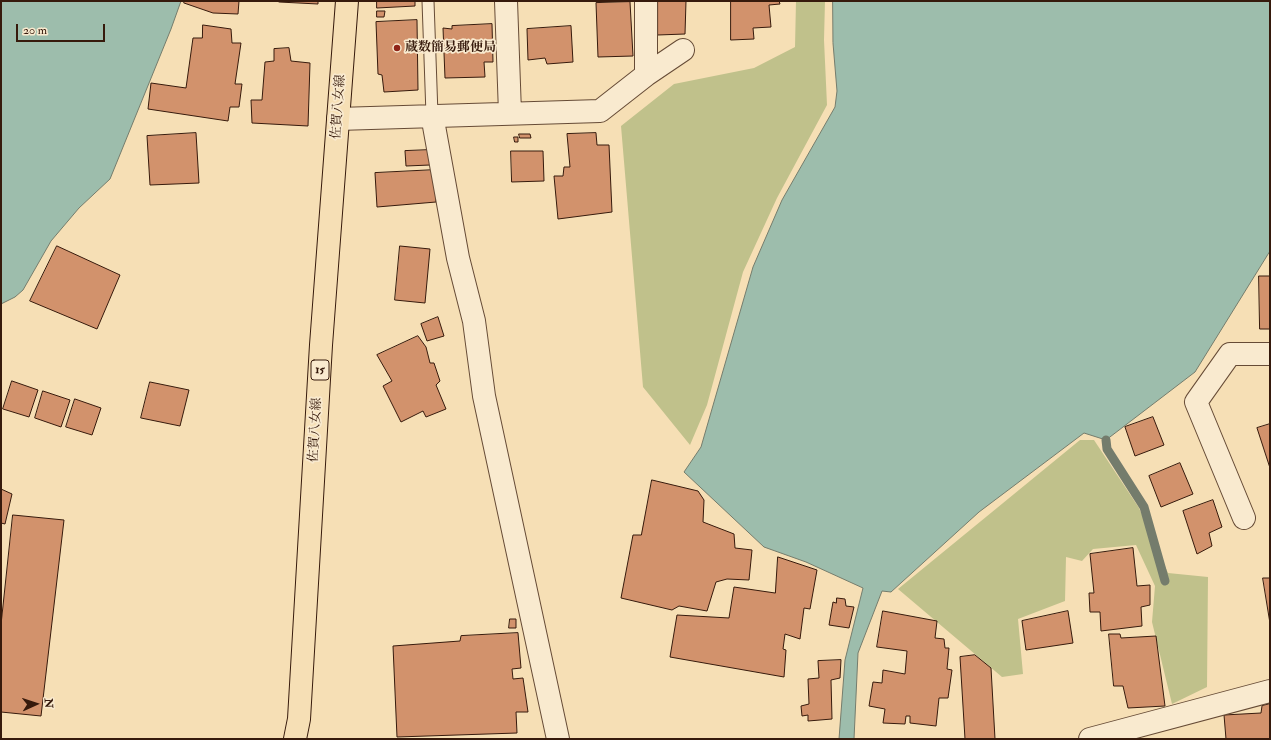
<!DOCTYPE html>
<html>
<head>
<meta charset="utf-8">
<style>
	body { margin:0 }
	#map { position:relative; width:1271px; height:740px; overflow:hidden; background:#f6dfb5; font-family:"IM FELL Double Pica",serif }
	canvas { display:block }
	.frame { position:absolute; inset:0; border:2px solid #361a0c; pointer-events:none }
	.north { position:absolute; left:16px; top:684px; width:40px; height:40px; -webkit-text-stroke:3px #f9eacf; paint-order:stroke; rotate:87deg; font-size:11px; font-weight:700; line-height:16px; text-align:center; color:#361a0c }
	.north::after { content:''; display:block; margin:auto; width:14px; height:18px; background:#361a0c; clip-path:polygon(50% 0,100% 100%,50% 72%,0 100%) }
	.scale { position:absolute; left:16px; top:24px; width:89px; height:18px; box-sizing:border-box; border:2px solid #361a0c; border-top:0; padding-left:5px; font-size:12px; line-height:14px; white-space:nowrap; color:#361a0c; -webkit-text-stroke:3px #f9eacf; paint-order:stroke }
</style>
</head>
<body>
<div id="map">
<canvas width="1271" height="740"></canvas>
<div class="frame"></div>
<div class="north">N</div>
<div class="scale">20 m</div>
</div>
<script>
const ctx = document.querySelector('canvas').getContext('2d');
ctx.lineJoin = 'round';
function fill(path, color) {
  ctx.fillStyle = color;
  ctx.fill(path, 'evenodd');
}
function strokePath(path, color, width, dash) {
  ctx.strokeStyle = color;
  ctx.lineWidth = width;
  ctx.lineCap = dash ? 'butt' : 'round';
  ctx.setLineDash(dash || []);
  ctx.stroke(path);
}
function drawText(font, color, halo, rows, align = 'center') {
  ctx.font = font + ' "IM FELL Double Pica","Noto Serif JP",serif';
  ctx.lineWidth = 3.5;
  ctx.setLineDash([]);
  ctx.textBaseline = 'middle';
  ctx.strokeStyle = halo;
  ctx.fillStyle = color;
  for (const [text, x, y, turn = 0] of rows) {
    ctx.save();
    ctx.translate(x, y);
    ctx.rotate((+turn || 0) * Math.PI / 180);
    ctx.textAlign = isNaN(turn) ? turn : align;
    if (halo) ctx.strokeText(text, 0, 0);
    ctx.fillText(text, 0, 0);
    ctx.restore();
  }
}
fill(new Path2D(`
	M796 1H825L824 40 827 105 777 198 743 272 707 405 690 445 643 387 621 126 674 84 754 68 795 47Z
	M1080 440H1094L1139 508 1168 573 1208 577 1207 687 1172 704 1152 622 1155 586 1136 545 1093 549 1082 561 1066 557 1065 601 1018 619 1023 674 1002 677 898 589Z`), '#c0c18b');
const water = new Path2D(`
	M1 1H181L171 29 110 179 79 208 51 241 23 290 15 297 1 304Z
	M833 1H1270V251L1195 372 1106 440 1084 433 979 512 891 592 882 591 858 653 854 739H839L845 660 863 588 806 562 764 547 684 472 701 447 753 267 782 200 835 107 837 91 833 43Z`);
fill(water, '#9dbdac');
strokePath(water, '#747c6c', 1);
strokePath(new Path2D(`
	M1106 440 1107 449 1144 507 1165 581`), '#747c6c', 9);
const building = new Path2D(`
	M185 1H239L238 14 213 13 184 3Z
	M279 1H318V4L279 2Z
	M377 1H415V6L377 8Z
	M658 1H686L685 34 658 35Z
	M731 1H779L780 4 769 5 771 27 753 28 754 39 731 40Z
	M630 2 633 56 598 57 596 3Z
	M377 11H385L384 17H377Z
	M417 20 418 90 384 92 382 75 378 74 376 22Z
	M492 24 493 62H484L485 77 445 78 443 28 452 29V26Z
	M203 25 231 29 232 43H241L235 84H242L239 107H230L228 121 148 109 151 83 186 88 193 38H202Z
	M571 26 573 62 547 64 545 58 528 60 527 29Z
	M289 48 291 61 310 63 308 126 252 123 251 100H262L265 62 274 61V49Z
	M196 133 199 183 150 185 147 136Z
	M596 133 597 145H609L612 212 558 219 554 176H563L564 167H570L567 134Z
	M519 134H530L531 138H520Z
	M514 137H518V142H515Z
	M430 150V165L406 166 405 151Z
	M511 151H543L544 181 512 182Z
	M435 170 436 202 377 207 375 173Z
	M57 246 120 275 97 329 30 301Z
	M400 246 430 249 425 303 395 300Z
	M1259 276H1270V329H1260Z
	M438 317 444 336 427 341 421 324Z
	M418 336 426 347 430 363H434L440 381 436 385 446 409 426 417 423 411 401 422 383 386 392 381 377 355Z
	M12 381 38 390 29 417 3 409Z
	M150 382 189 390 180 426 141 418Z
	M43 391 70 400 61 427 35 418Z
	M75 399 101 408 92 435 66 427Z
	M1153 417 1164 445 1135 456 1125 427Z
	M1270 424V468L1257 428Z
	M1180 463 1193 494 1161 507 1149 476Z
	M652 480 698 491 704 500 703 522 734 534 735 548 752 550 749 580 727 579 716 582 707 611 679 606 672 610 621 598 633 535H641Z
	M1 489 12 494 5 524 1 523Z
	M1213 500 1222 527 1209 533 1212 546 1197 554 1183 511Z
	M13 515 64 520 41 716 1 712V625Z
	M1133 548 1137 586 1150 585V605L1141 607 1142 626 1101 631 1100 612H1090L1089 593H1094L1090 554Z
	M778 557 817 570 810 609 804 608 800 639 785 634 783 649 786 650 784 677 670 657 677 615 729 618 734 587 775 593Z
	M1263 578H1270V623Z
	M837 598 845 599 846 606 854 607 849 628 829 625 833 602 836 603Z
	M883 611 937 621 935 638 944 639 945 648H949L947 669 952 670 948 698H939L936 726 910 723V716H906L905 724 883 723 885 709 869 706 873 682 882 683 883 670 905 674 907 651 877 647Z
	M1068 611 1073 643 1026 650 1022 621Z
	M510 619H516V628H509Z
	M518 633 521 668 512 669 513 679 523 678 528 712H516L517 733 397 737 393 646 460 641 461 636Z
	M1109 634H1120L1121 638 1156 636 1165 706 1128 708 1123 686H1114Z
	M975 655 991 668 995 739H965L960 657Z
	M841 660 840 678 831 680 832 719 808 721V715L802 716 801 706 809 704 808 679 819 678 818 661Z
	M1270 704V739H1226L1224 715 1261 713 1262 706Z`);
fill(building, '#d2926c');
strokePath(building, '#361a0c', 1);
const lane = new Path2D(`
	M428 1 432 115`);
const street = new Path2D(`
	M506 1 510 113
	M646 1V75
	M432 115 458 258 474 321 484 396 558 739
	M338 119 600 111 646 75 683 50
	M1244 518 1196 402 1230 354H1270
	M1090 739 1270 691`);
const primary = new Path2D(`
	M295 739 299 719 321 345 347 1`);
strokePath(lane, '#664b36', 13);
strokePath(street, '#664b36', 24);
strokePath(primary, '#361a0c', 24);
strokePath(lane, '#f9eacf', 11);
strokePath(street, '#f9eacf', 22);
strokePath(primary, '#f6dfb5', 22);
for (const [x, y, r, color] of [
	[397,48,4,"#8f2418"]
]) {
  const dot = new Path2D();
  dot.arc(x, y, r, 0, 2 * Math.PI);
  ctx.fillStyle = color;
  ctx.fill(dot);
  strokePath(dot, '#f9eacf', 1.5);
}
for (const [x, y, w] of [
	[320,370,18]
]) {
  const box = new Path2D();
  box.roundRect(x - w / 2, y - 10, w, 20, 3);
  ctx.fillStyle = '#f9eacf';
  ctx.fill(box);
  strokePath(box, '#361a0c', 1);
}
drawText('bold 12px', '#361a0c', null, [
	["15",320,370]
]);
drawText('bold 13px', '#361a0c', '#f9eacf', [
	["蔵数簡易郵便局",405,48]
], 'left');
drawText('13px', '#361a0c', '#f9eacf', [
	["佐賀八女線",339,107,-86],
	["佐賀八女線",316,430,-87]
]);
</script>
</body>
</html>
